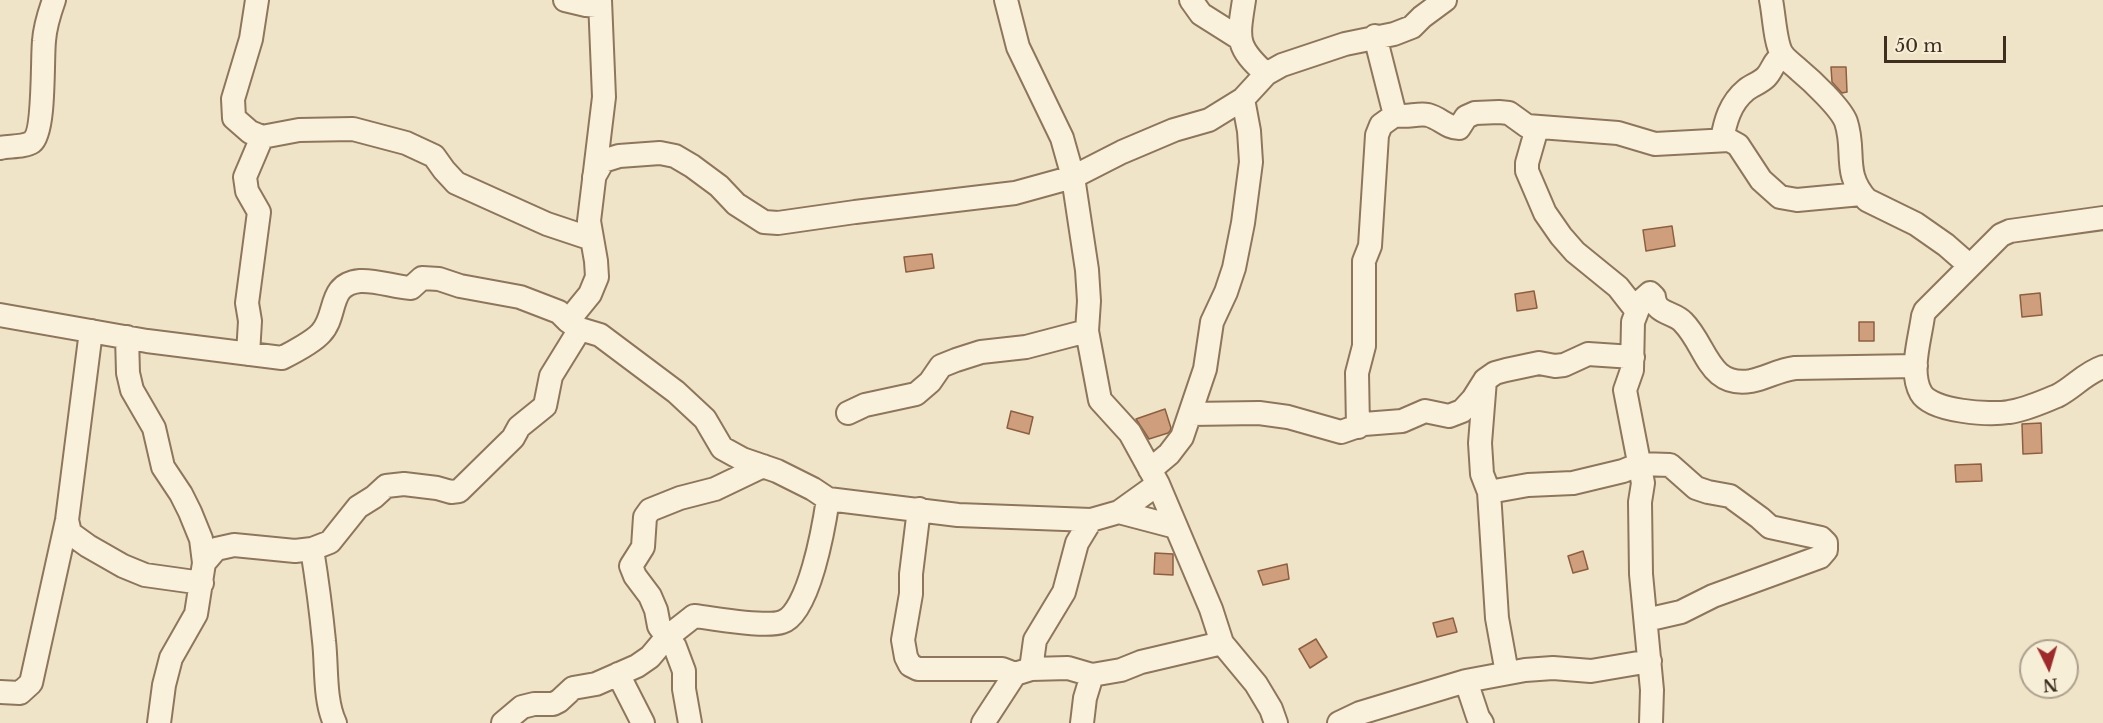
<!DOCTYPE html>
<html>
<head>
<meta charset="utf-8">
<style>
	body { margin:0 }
	#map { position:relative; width:2103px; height:723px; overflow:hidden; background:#f0e4c8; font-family:"Libre Baskerville",serif }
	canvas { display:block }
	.north { position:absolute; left:2019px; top:639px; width:60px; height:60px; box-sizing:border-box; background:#f7eed8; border:2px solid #ada18e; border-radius:50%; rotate:175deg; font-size:16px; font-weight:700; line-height:24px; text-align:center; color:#3d2e20 }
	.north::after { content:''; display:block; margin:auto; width:21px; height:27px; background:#9e2a2b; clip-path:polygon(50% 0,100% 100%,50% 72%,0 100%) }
	.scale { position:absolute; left:1884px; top:36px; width:122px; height:27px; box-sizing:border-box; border:3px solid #3d2e20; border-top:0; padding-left:8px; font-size:18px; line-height:21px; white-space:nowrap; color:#3d2e20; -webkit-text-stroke:4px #f7eed8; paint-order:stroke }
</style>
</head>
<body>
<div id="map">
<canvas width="2103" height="723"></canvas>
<div class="north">N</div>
<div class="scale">50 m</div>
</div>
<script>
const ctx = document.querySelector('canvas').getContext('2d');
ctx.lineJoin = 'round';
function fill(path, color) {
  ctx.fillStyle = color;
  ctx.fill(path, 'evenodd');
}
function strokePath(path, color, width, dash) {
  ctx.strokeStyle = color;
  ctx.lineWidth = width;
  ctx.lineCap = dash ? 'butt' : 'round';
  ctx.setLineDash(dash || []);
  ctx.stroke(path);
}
const building = new Path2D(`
	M1831 67H1846L1847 92 1842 93 1832 82Z
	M1672 226 1675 246 1646 251 1643 230Z
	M932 254 934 268 906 272 904 257Z
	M1534 291 1537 308 1517 311 1515 294Z
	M2040 293 2042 315 2022 317 2020 295Z
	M1859 322H1874V341H1859Z
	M1165 409 1171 428 1170 431 1168 433 1149 439 1136 419Z
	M1011 411 1033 417 1029 434 1007 428Z
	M2041 423 2042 453 2023 454 2022 424Z
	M1981 464 1982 481 1956 482 1955 465Z
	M1583 551 1588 569 1573 573 1568 556Z
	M1155 553 1173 554V575L1154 574Z
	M1287 564 1289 579 1263 585 1258 571Z
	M1453 618 1457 632 1437 637 1433 623Z
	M1316 639 1327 657 1310 668 1299 649Z`);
fill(building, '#cf9f7d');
strokePath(building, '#8d5f41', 1.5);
const minor = new Path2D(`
	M257 0 251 39 233 99 234 118 250 132 262 137 299 130 353 129 406 143 434 156 444 170 456 183 547 224 592 239
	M565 0 586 5 600 6
	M1006 0 1018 47 1062 138 1073 177 1087 270 1089 301 1087 331 1100 400 1130 433 1158 484 1211 609 1222 643 1256 684 1271 709 1276 723
	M1191 0 1201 14 1239 38
	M1244 0C1238 39 1235 46 1266 74
	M1771 0C1774 14 1775 43 1782 54 1786 60 1794 65 1799 70 1811 80 1841 108 1846 122 1856 152 1842 173 1867 200L1916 224 1946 245 1970 266
	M1375 36 1395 115
	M1537 128 1527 163V171L1545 213 1561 236 1575 252 1618 287 1636 310
	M1722 140C1725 122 1730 103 1746 90 1752 85 1760 83 1766 77 1773 70 1773 61 1783 55
	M0 148C9 146 25 147 32 142 45 132 42 59 44 41 45 26 49 14 54 0
	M594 177 603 161 619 156 660 153 675 156 692 166 719 186 736 204 764 222 778 223 855 212 1015 193 1073 177 1122 152 1174 130 1209 120 1243 99 1266 74 1282 65 1345 44 1394 34 1412 27 1422 17 1445 0
	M2103 218 2010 231 2001 235 1925 311 1923 316C1920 339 1909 372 1921 393 1932 412 1990 415 2009 412 2025 410 2042 402 2057 396 2073 388 2085 373 2103 367
	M0 315 147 341 282 358C292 353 314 341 321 333 338 315 327 284 360 281 377 280 394 287 411 288L422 278 439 279 460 286 520 297 559 312 568 321 580 329 600 335 676 392 705 419 722 448 742 459 777 471 813 489 828 499 958 515 1091 520 1119 512 1158 484
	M568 321 590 294 597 277 596 261 589 221 604 97 600 0
	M127 337 128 373 132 390 154 428 163 467 181 494 190 512 201 539 204 563 196 614 171 658 164 685 159 723
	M248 354 250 321 247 303 259 212 247 191 245 177 262 137
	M1485 380 1480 443 1482 474 1489 492 1497 618 1507 673
	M848 413 865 405 916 394 930 382 941 366 956 360 981 352 1026 347 1087 331
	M1190 414 1259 413 1288 417 1341 432 1364 424 1402 421 1425 411 1449 416 1462 411 1473 399 1485 380 1495 373 1506 370 1539 363 1555 366 1564 365 1588 354 1633 357
	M1358 427 1357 373 1364 346V261L1370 246 1377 135 1381 125 1395 115C1406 118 1417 113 1428 115 1440 118 1447 128 1459 128L1466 117 1475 113 1499 112 1509 113 1527 126 1618 133 1655 144 1729 140 1738 145 1761 180 1780 197 1797 200 1861 194
	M1150 470 1169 454 1182 437 1205 369 1212 322 1226 292 1234 268 1243 223 1251 162 1249 131 1243 99
	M1489 492 1528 485 1573 483 1623 471 1640 464 1670 465 1696 488 1708 492 1730 496 1760 518 1770 527 1821 538 1826 543V550L1820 557 1713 596 1681 612 1646 620
	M919 509 911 574V594L903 640 906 657 910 665 918 669H1002L1015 674 1031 669 1068 668 1092 675 1121 670 1141 662 1222 643
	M1119 512 1176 527
	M67 520 70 533 88 546 123 566 145 575 202 583
	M312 549C317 580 321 610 324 641 327 666 324 700 335 723
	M204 563 216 549 234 545 295 551 312 549 330 542 358 507 374 497 386 486 404 484 437 488 451 492 459 491 513 438 519 427 545 406 551 376 580 329
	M1031 669 1035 640 1064 592 1077 543 1091 520
	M618 674 643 723
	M1466 681 1478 717 1482 723
	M0 692 20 693 31 683 67 520 91 331
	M503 723 522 707 534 704H553L559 701 573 688 596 684 637 666 650 657 666 638 694 616C714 618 765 628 782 622 809 614 824 526 828 499
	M690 723 684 689V671L675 647 659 626 656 610 650 596 635 576 631 566 643 547 645 517 650 510 680 498 715 489 763 466
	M983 723 1015 674
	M1082 723 1085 698 1092 675
	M1339 723 1360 713 1466 681 1525 670 1553 668 1591 671 1650 661
	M1651 723 1652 690 1641 574 1640 502 1643 483 1625 390 1632 370 1633 322 1641 301 1650 293 1654 297C1655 314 1674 312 1683 322 1707 346 1708 388 1751 381 1766 378 1779 370 1795 368L1916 366`);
strokePath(minor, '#8d765c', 26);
strokePath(minor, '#faf1dc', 22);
</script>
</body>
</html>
